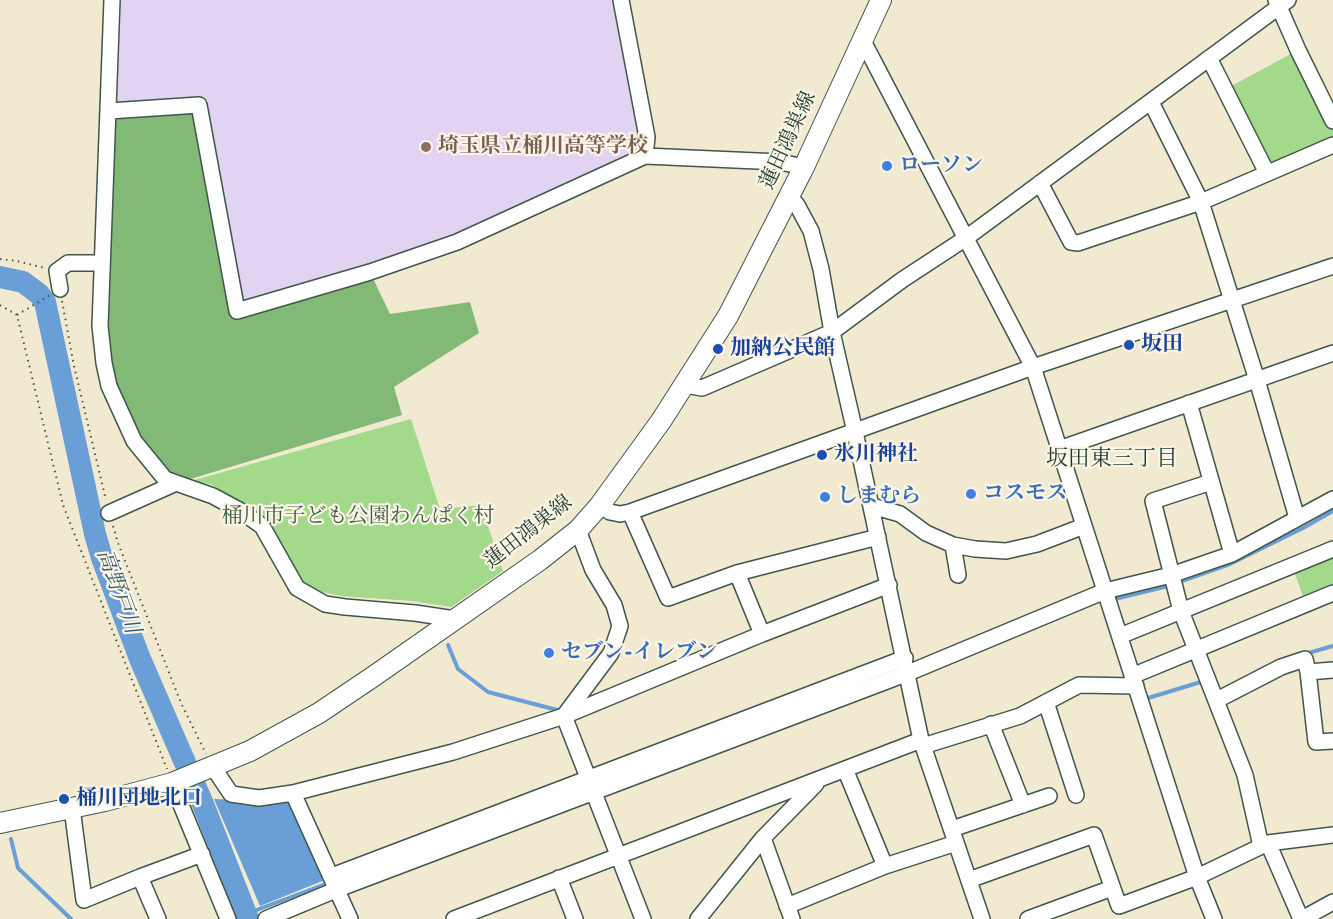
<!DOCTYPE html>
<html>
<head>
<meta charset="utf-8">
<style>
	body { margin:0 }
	canvas { display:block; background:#f2ead0 }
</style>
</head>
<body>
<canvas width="1333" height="919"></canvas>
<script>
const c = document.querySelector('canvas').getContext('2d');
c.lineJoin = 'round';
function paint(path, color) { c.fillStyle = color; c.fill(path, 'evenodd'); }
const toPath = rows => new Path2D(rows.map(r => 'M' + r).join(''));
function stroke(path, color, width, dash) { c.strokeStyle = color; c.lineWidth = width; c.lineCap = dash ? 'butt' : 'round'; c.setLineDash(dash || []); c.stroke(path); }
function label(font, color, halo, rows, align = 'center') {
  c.font = font + ' "IM FELL Double Pica","Noto Serif JP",serif'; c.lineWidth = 4.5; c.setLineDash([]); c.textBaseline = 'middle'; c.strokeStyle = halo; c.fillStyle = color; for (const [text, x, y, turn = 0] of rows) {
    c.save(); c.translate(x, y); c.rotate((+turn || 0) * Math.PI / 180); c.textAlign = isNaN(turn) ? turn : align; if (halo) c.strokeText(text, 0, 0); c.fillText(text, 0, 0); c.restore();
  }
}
const built = toPath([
	[112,0,621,0,645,156,457,242,237,311,109,111]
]);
const green = toPath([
	[1298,50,1333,121,1333,145,1267,173,1224,90],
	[411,419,440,509,481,505,503,571,451,607,412,601,341,596,322,592,293,576,259,514,235,498,210,484,191,481],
	[1333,554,1333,588,1304,599,1294,571]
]);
const forest = toPath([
	[199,105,237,311,370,272,390,314,470,302,479,333,394,387,402,415,174,484,134,441,109,386,100,326,109,111]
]);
const water = toPath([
	[214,799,289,802,325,880,260,906]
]);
const stream = toPath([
	[1179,582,1230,564,1303,528,1333,511],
	[1113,596,1115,599,1172,585],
	[448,645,458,669,488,692,561,711],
	[1305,654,1333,646],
	[1145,699,1204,681],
	[11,839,18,868,71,919],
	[246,914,331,882]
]);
const river = toPath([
	[0,277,23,282,39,294,45,302,95,534,102,558,140,659,203,804,248,919]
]);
const path = toPath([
	[0,259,17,261,45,268],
	[62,301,74,366,106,500],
	[0,305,17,315,63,505,167,769],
	[17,315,50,295],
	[113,526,118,543,181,703,206,754]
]);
const minor = toPath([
	[112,0,100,326,104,363,109,386,134,441,165,479,213,496,239,510,262,526,297,588,325,604,345,607,415,613,455,619],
	[621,0,647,137,645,156],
	[1276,0,1298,50,1333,121],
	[863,41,1033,367,1197,877,1214,919],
	[1209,58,1267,173],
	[1151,102,1201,202,1257,380,1297,518],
	[109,111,199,105,237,311,370,272,457,242,645,156,780,162,804,167],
	[1040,183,1071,242,1078,243,1201,202,1333,145],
	[790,197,797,205,811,231,821,269,832,332,855,432,921,740,982,919],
	[60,289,57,271,68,263,102,263],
	[685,385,702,388,832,332,902,280,966,238,1288,0],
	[1189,403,1232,554],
	[1059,449,1333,353],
	[1211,482,1153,501,1181,611,1245,775,1261,846],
	[600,505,610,512,620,514,630,512,1033,367,1333,266],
	[872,506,900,514,926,533,953,545,975,549,1006,551,1037,544,1084,526],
	[630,512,668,598,737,573,878,537],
	[109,513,174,484],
	[953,545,958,575],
	[737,573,762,634],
	[1120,636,1333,549],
	[1333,670,1308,672,1316,742,1333,741],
	[1132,676,1333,593],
	[1217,700,1281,667,1305,659,1308,672],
	[1046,702,1076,795],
	[564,716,643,919],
	[564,716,611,653,620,626,614,605,593,570,578,530],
	[991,724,1023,805],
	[923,746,1020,716,1079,685,1136,686],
	[213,767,231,794,259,798,293,793,453,752,564,716,762,634,889,585],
	[845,769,885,866],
	[172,783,228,919],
	[293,793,350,919],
	[72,808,84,900,140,877],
	[952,829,1049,796],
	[763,838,792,919],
	[1268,843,1301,919],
	[332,876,905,658],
	[559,878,575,919],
	[969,880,1094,835,1119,906,1197,877,1268,843,1333,835],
	[787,906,885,866,956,843],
	[158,919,140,877,202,854],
	[266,919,338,889,908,673,1105,591,1171,575,1232,554,1333,499],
	[454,919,921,740],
	[698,919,763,838,816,784],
	[1028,919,1112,888],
	[1302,919,1333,902]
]);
const major = toPath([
	[0,823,105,801,172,783,250,751,319,713,374,676,540,560,578,530,600,505,661,421,728,316,804,167,881,0]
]);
const markers = [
	[426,147,6,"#8d6e63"],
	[887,166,6,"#3f7fe0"],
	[1129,345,6,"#1a4fb4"],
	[718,349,6,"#1a4fb4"],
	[822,455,6,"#1a4fb4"],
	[971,494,6,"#3f7fe0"],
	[825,497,6,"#3f7fe0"],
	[549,653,6,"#3f7fe0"],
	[64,799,6,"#1a4fb4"]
];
const streetNames = [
	["蓮田鴻巣線",789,141,-65],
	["蓮田鴻巣線",529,533,-38]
];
const educationNames = [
	["埼玉県立桶川高等学校",438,147]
];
const shopNames = [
	["ローソン",899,166],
	["コスモス",983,494],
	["しまむら",837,497],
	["セブン-イレブン",561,653]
];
const transitNames = [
	["坂田",1141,345],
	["加納公民館",730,349],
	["氷川神社",834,455],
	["桶川団地北口",76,799]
];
const parkNames = [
	["桶川市子ども公園わんぱく村",358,517]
];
const neighbourhoodNames = [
	["坂田東三丁目",1112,460]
];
const waterNames = [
	["高野戸川",117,592,70]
];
paint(built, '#e3d3f2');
paint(green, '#a3d98a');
paint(forest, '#82b976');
paint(water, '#699fd6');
stroke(stream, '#699fd6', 4);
stroke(river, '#699fd6', 22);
stroke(minor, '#3f574b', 18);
stroke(major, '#3f574b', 22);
stroke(path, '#3f574b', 2, [1.5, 4.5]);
stroke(minor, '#fff', 15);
stroke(major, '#fff', 20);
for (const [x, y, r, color] of markers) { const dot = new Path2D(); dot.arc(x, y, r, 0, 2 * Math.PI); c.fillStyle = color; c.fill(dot); stroke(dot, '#fcf5e5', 2); }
label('21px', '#1f3d34', '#fcf5e5', streetNames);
label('bold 21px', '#785e54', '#fcf5e5', educationNames, 'left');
label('bold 21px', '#366cbe', '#fcf5e5', shopNames, 'left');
label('bold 21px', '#164399', '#fcf5e5', transitNames, 'left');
label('21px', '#395c45', '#fcf5e5', parkNames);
label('22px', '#1f3d34', '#fcf5e5', neighbourhoodNames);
label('italic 22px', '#355a65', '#fcf5e5', waterNames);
</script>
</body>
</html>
